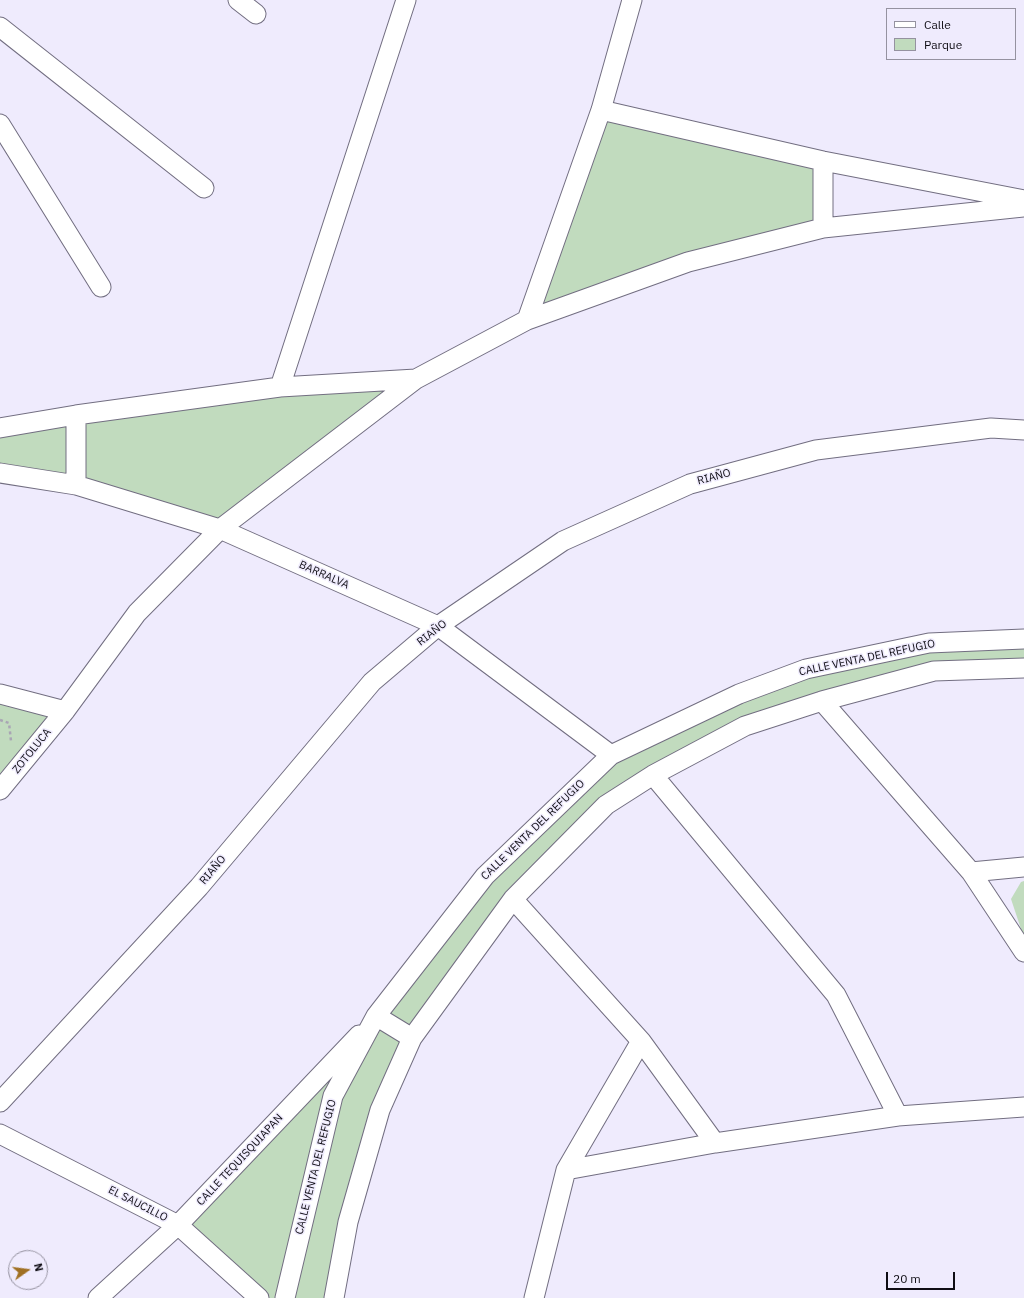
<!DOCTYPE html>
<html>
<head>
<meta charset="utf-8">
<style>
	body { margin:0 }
	#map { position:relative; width:1024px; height:1298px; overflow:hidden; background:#efebfd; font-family:"IBM Plex Sans",sans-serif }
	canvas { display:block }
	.legend { position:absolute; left:886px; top:8px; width:130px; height:52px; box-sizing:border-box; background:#efebfd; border:1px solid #9592a0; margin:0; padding:5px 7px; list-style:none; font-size:12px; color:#0f0d14 }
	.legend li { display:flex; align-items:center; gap:8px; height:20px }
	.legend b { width:20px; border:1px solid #9592a0 }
	.north { position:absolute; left:8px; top:1250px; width:40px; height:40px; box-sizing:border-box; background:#efebfd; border:1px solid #9592a0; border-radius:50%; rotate:76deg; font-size:11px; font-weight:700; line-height:16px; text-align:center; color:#0f0d14 }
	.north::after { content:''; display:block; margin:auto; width:14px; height:18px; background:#a07023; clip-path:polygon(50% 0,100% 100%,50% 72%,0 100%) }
	.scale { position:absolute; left:886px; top:1272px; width:69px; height:18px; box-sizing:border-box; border:2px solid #0f0d14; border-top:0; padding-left:5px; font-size:12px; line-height:14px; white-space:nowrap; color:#0f0d14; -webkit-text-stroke:3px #efebfd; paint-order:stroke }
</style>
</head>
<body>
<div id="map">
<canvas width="1024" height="1298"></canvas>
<ul class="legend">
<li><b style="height:5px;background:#fff"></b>Calle</li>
<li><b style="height:11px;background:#c1dbbe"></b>Parque</li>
</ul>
<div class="north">N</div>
<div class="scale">20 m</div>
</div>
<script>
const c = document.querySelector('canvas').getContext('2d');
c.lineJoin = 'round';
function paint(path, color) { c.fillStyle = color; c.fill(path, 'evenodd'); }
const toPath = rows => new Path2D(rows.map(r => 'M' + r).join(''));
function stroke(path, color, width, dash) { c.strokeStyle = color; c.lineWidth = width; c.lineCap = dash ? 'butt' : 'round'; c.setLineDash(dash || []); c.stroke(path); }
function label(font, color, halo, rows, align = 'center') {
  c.font = font + ' "IBM Plex Sans",sans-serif'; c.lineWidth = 3; c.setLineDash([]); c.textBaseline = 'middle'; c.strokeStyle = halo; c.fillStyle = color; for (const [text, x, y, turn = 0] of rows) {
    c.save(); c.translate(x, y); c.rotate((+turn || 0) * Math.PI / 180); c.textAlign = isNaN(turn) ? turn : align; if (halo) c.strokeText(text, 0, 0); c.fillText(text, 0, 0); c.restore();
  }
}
const green = toPath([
	[601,110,823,161,823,228,527,320],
	[416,379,220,529,0,473,0,428],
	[1024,639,1024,668,934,671,822,701,653,775,513,899,412,1038,380,1111,334,1298,259,1298,178,1225,376,1016,485,876,611,755,806,669],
	[0,694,65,711,0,790],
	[1024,881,1024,938,1011,899,1021,882]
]);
const path = toPath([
	[0,720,9,723,11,741]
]);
const street = toPath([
	[238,0,256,14],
	[0,27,204,188],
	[601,110,823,161,1024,200],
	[0,124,101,287],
	[823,161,823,228],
	[527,320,601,110,632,0],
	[280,387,406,0],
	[76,415,76,485],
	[0,428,76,415,280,387,416,379],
	[0,473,76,485,220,529,438,626,611,755],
	[0,694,65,711],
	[822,701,971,872,1024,952],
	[653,775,836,995,898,1116],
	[0,790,65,711,137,613,220,529,416,379,527,320,688,262,823,228,1024,207],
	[971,872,1024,867],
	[513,899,641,1041,715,1143],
	[376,1016,412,1038],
	[0,1102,199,887,372,682,438,626,563,541,690,484,816,450,991,428,1024,430],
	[0,1134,178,1225,259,1298],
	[566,1170,715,1143,898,1116,1024,1107],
	[98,1298,178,1225,359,1035],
	[285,1298,333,1096,376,1016,485,876,611,755,739,694,806,669,929,643,1024,639],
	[334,1298,348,1222,380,1110,412,1038,513,899,606,805,653,775,745,726,822,701,934,671,1024,668],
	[534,1298,566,1170,641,1041]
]);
const streetNames = [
	["RIAÑO",714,477,-15],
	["BARRALVA",324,575,24],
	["RIAÑO",432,633,-38],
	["CALLE VENTA DEL REFUGIO",867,658,-12],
	["ZOTOLUCA",32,751,-51],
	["CALLE VENTA DEL REFUGIO",533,830,-44],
	["RIAÑO",213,870,-50],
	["CALLE TEQUISQUIAPAN",240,1160,-47],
	["CALLE VENTA DEL REFUGIO",316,1167,-76],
	["EL SAUCILLO",138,1204,27]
];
paint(green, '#c1dbbe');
stroke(street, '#726e81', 21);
stroke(path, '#a9a5b4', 2.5, [3, 3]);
stroke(street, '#fff', 19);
label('11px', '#0f0d14', '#efebfd', streetNames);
</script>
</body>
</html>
